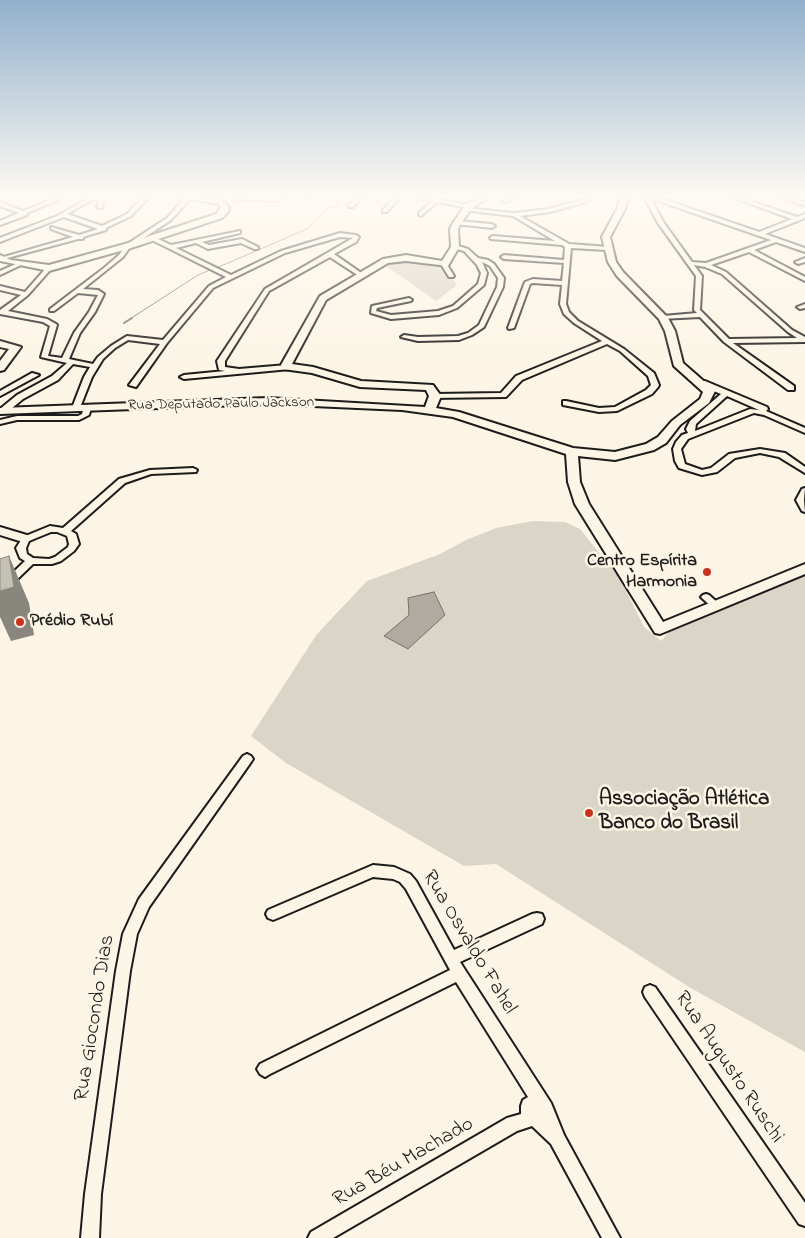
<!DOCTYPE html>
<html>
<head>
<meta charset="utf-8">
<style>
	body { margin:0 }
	canvas { display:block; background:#fcf5e5 }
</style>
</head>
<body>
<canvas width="805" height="1238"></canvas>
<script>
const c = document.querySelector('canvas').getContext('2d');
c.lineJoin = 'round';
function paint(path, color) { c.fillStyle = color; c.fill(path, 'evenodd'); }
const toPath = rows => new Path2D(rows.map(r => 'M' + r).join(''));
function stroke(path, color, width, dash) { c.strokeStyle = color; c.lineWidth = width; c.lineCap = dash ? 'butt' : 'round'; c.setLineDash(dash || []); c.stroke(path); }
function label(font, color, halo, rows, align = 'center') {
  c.font = font + ' "Indie Flower",sans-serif'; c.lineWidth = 5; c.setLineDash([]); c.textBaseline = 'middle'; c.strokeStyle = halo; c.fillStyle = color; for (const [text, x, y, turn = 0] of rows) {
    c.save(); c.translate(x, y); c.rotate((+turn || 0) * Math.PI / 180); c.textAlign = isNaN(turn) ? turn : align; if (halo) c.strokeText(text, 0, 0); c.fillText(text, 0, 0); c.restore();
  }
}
const green = toPath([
	[396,260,425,262,443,266,457,285,436,301,383,264],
	[533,521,565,522,580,529,604,559,611,561,644,627,661,641,669,632,805,574,805,1052,689,987,496,864,464,866,286,763,251,736,317,634,367,581,440,554,466,540,496,528]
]);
const water = toPath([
	[434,592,445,615,408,649,384,636,409,615,408,598,434,592]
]);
const streamFar1 = toPath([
	[214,269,307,229,327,208,337,206,339,197],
	[130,319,198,275,210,270]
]);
const stream = toPath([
	[124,323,132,318]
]);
const minor = toPath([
	[58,197,65,197,27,213,27,215,0,225,0,221,19,213,0,206,0,202,23,211,58,197],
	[104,197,102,208,97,207,99,200,92,200,67,214,102,226,127,214,143,197,149,197,131,216,106,228,106,230,83,237,83,239,78,239,0,260,0,258,73,237,51,229,51,227,79,235,98,229,64,217,0,242,0,238,57,216,89,198,104,197],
	[181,197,193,197,223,202,220,204,190,199,171,220,130,247,123,257,83,289,98,290,104,294,95,312,80,333,69,359,93,364,98,357,111,346,127,336,163,340,209,286,226,277,152,240,152,238,156,238,171,245,240,231,240,233,202,242,209,245,242,239,258,247,258,249,254,249,241,243,208,249,196,243,176,248,231,275,281,251,340,233,356,235,359,237,356,242,334,254,364,275,359,276,330,257,269,291,225,361,225,367,239,369,287,365,290,365,290,369,184,379,180,377,184,375,225,371,219,370,217,361,265,289,353,238,340,237,285,253,213,288,167,343,136,387,129,385,160,344,128,340,115,348,103,359,92,377,79,410,76,410,72,408,84,377,90,367,73,364,58,380,23,399,6,413,0,413,0,409,17,395,52,376,67,363,41,357,50,326,43,322,0,314,0,310,21,295,0,290,0,286,25,292,47,267,51,267,51,269,28,295,8,311,47,319,56,324,57,325,48,356,62,358,74,333,89,312,98,295,78,293,54,311,50,311,50,309,104,268,119,255,126,245,167,218,184,199,181,197],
	[233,197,287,197,275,201,236,199,233,197],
	[302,197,310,197,307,199,302,197],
	[357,197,363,197,353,207,349,207,349,205,357,197],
	[394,197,400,197,387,212,383,212,383,210,394,197],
	[417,197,435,198,440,197,440,199,472,206,469,208,437,202,421,216,419,215,419,213,432,201,417,197],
	[509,197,516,197,507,202,503,202,503,200,509,197],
	[587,197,593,197,586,202,550,212,520,216,569,244,609,247,610,248,607,250,571,248,566,304,569,312,578,321,624,349,654,373,659,385,658,387,652,394,617,411,599,412,563,405,563,401,566,401,599,408,615,407,646,390,651,385,648,376,620,351,607,344,522,380,506,397,432,398,432,394,435,394,501,393,516,376,602,341,574,323,564,314,560,304,562,285,533,283,530,284,514,328,509,329,508,328,525,282,533,279,562,281,564,263,504,259,501,257,504,255,564,260,565,247,562,245,491,239,490,238,493,236,555,241,513,216,463,210,466,208,514,213,548,209,582,200,587,197],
	[644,197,657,197,759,232,792,219,732,197,739,197,797,217,805,214,805,218,765,234,805,248,805,252,776,242,754,250,805,277,805,281,749,252,711,265,726,272,792,330,805,337,805,342,733,343,794,386,794,390,788,390,724,342,700,317,661,319,660,318,663,316,697,313,694,310,696,276,658,223,644,197],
	[650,198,771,240,706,263,692,262,664,223,650,198],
	[694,265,705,267,722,274,788,332,797,338,729,339,700,310,702,276,694,265],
	[781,197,789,197,805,202,805,206,781,197],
	[457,221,492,224,495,226,492,228,455,224,455,222,457,221],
	[455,245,468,249,478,258,488,260,494,264,504,278,503,287,484,327,472,335,459,340,418,341,401,337,404,335,418,337,458,336,468,333,479,325,497,287,498,278,490,266,482,262,487,273,484,285,457,308,439,315,391,319,371,313,372,306,409,298,412,300,411,301,377,308,376,311,391,315,438,311,453,306,478,284,481,273,477,265,464,251,453,248,452,247,455,245],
	[805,258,805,262,798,264,795,262,805,258],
	[18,263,23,264,0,275,0,271,18,263],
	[442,263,446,263,454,276,453,277,449,277,441,264,442,263],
	[805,304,805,308,800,309,797,307,805,304],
	[32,373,39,375,0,396,0,391,32,373],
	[699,381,705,381,767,407,768,409,766,411,805,428,805,433,764,415,754,413,688,439,681,449,685,464,702,470,711,468,729,454,760,449,785,453,805,467,805,473,779,457,760,453,735,458,717,472,702,475,679,468,675,461,673,449,676,442,682,435,688,433,686,429,690,421,721,394,699,385,699,381],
	[727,396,759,410,750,409,695,431,696,424,727,396],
	[84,406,87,406,91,408,89,415,79,420,17,420,0,424,0,420,17,416,78,416,82,414,84,406],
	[193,468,197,470,196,472,151,474,125,483,71,531,76,534,79,544,74,551,61,561,52,564,33,564,3,593,0,594,0,585,25,561,20,558,16,548,23,537,50,526,63,528,119,479,150,470,193,468],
	[51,532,57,532,67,536,69,544,68,547,55,557,49,559,33,558,27,554,26,548,29,541,51,532],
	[805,488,804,500,805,512,802,511,796,500,802,489,805,488],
	[706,594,709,595,719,604,721,606,719,608,713,608,703,599,701,597,703,595,706,594],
	[247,754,251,756,253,759,251,762,149,907,137,934,130,971,101,1194,99,1238,81,1238,85,1194,116,971,123,934,139,899,243,756,247,754],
	[373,865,394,867,410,874,416,881,454,950,532,914,537,913,542,914,544,919,542,924,460,962,551,1103,564,1135,620,1238,602,1238,551,1144,532,1126,517,1131,333,1238,308,1238,311,1232,507,1118,521,1114,521,1106,523,1100,528,1097,456,982,270,1074,265,1077,260,1074,257,1069,260,1064,450,970,406,889,400,882,393,879,373,877,278,918,273,920,268,918,266,914,268,910,373,865],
	[650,985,655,987,805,1203,805,1226,799,1224,645,997,643,992,645,987,650,985]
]);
const tertiary = toPath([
	[0,527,30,536,32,539,26,543,0,535,0,527]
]);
const secondary = toPath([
	[211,197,219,197,229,207,228,212,222,218,131,248,49,271,0,261,0,255,11,260,49,265,125,244,216,214,221,207,211,197],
	[480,197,489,197,472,208,461,223,458,229,459,247,448,266,406,261,388,263,326,300,292,364,313,367,361,381,433,385,441,396,436,408,459,412,573,448,615,452,646,444,658,437,672,421,700,399,703,392,674,366,665,331,659,319,617,276,608,262,602,237,617,209,620,197,628,197,625,209,610,237,616,262,623,272,668,318,675,331,683,363,715,391,709,403,680,425,666,443,654,450,615,460,578,456,580,482,589,504,663,622,805,564,805,574,660,634,655,633,575,504,568,482,566,454,453,417,402,410,268,404,0,414,0,408,268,398,425,407,429,396,426,390,360,387,312,373,283,369,281,365,320,296,383,259,406,255,442,261,451,247,450,229,453,223,466,204,480,197],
	[0,341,21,347,4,370,0,371,0,361,9,349,0,347,0,341]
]);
const shadedWall = toPath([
	[9,556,29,603,34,635,11,641,0,617,0,591]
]);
const building = toPath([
	[9,556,14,587,0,591,0,559,9,556]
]);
const markers = [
	[707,572,5,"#c8321e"],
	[20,622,5,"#c8321e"],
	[589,813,5,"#c8321e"]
];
const farStreetnames = [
	["Rua Deputado Paulo Jackson",221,405,-1]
];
const poiNames = [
	["Centro Espírita",697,562],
	["Harmonia",697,583],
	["Prédio Rubí",30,622,"left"]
];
const nearPoinames = [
	["Associação Atlética",599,801],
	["Banco do Brasil",599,825]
];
const nearStreetnames = [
	["Rua Osvaldo Fahel",468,943,59],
	["Rua Giocondo Dias",96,1018,-81],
	["Rua Augusto Ruschi",728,1068,56],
	["Rua Béu Machado",404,1163,-30]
];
paint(green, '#dbd5c8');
paint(water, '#b0aba1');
stroke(water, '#75726c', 1);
stroke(streamFar1, '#75726c', 1);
stroke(stream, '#75726c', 2);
stroke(minor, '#1c1c1c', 4);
stroke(tertiary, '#1c1c1c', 4);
stroke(secondary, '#1c1c1c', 4);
paint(minor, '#fcf5e5');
paint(tertiary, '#fcf5e5');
paint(secondary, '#fcf5e5');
paint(shadedWall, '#89867d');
paint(building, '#c4c0b3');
stroke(building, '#89867d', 1);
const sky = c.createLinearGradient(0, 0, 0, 370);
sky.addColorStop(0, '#91b0cc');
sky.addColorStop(0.53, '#fefaf3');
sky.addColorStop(1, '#fefaf300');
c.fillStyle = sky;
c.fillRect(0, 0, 805, 370);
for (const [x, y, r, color] of markers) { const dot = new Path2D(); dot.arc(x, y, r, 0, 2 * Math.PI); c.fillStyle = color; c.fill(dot); stroke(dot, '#fcf5e5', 2); }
label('15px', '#1c1c1c', '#fcf5e5', farStreetnames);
label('bold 18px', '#1c1c1c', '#fcf5e5', poiNames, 'right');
label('bold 21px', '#1c1c1c', '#fcf5e5', nearPoinames, 'left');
label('21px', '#1c1c1c', '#fcf5e5', nearStreetnames);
</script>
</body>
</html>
